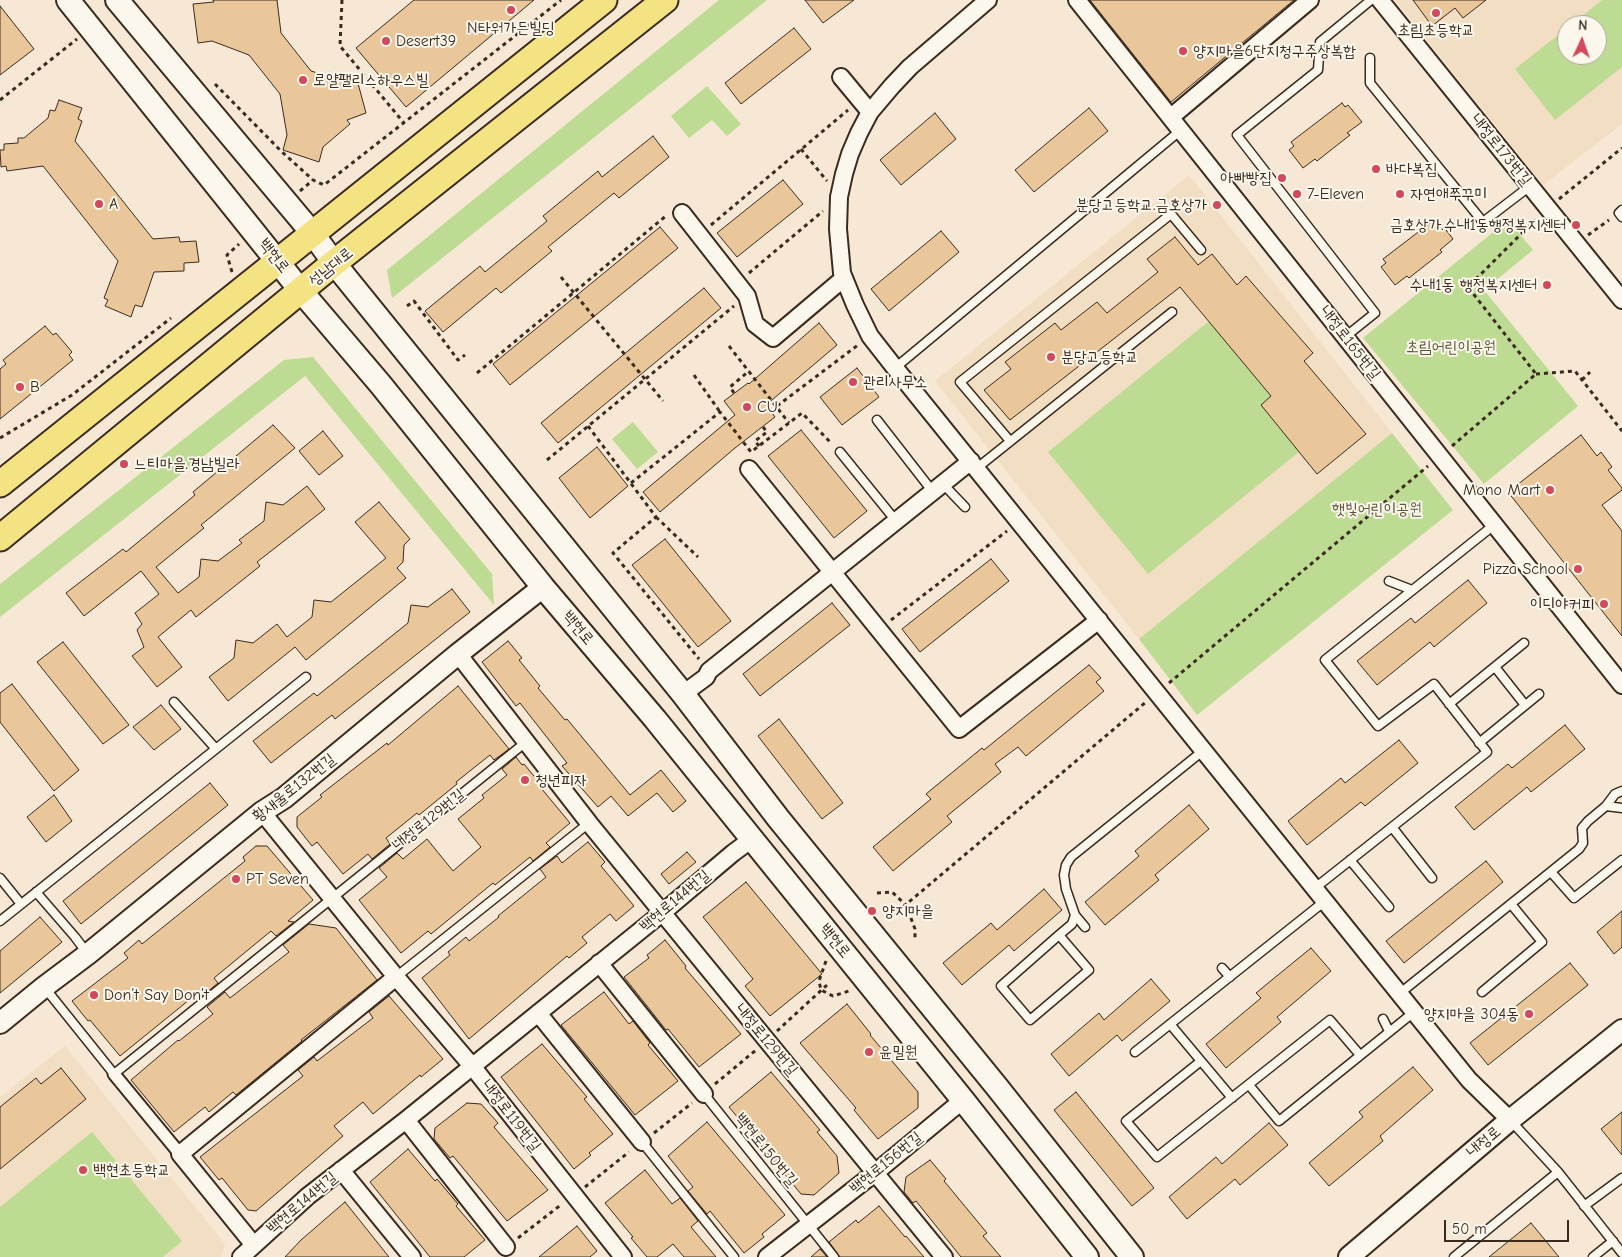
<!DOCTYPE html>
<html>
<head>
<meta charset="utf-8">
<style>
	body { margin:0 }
	#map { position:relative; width:1622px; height:1257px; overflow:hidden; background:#f6e8d4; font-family:"Comic Neue",sans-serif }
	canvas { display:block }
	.north { position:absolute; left:1557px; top:15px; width:50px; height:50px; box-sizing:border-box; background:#fbf7ec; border:1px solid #aea59a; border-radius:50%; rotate:3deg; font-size:14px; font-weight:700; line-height:20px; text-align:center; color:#3b2a1e }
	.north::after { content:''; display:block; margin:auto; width:18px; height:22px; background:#d1495b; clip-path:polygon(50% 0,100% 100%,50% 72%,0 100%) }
	.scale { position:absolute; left:1444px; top:1220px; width:125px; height:22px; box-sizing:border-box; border:2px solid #3b2a1e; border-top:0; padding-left:6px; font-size:15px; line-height:18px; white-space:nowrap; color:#3b2a1e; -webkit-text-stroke:4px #fbf7ec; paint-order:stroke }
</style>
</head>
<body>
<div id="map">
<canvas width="1622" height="1257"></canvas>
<div class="north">N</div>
<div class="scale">50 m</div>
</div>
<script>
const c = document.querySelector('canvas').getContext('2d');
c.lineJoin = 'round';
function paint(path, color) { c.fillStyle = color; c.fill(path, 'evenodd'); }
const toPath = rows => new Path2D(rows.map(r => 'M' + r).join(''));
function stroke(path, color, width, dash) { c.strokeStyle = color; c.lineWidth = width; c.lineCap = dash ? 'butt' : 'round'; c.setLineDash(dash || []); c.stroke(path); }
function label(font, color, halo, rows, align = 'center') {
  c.font = font + ' "Comic Neue","Poor Story",sans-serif'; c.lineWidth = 4; c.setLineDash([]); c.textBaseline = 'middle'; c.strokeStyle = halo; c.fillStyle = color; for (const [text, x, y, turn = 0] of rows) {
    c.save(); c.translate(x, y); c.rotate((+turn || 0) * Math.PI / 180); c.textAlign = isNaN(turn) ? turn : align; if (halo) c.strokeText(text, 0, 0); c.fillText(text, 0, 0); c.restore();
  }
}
const built = toPath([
	[1395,0,1622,0,1622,124,1543,185],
	[1567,25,1597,25,1597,55,1567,55],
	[1189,175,1392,433,1139,639,935,381],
	[65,1046,225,1244,221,1257,0,1257,0,1097]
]);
const green = toPath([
	[719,0,767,0,392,298,387,270],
	[1602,0,1622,0,1622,67,1555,120,1515,69,1567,28,1567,55,1597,55,1597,25,1571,25],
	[707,86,741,124,727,136,712,120,689,138,671,116],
	[1508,220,1533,250,1484,290,1578,406,1484,484,1363,338],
	[1209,321,1310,443,1148,574,1048,452],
	[313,357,492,574,494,605,305,376,0,617,0,584,284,360],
	[633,422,658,452,637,469,612,439],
	[1392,433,1453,510,1197,715,1139,639],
	[92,1132,182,1241,163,1257,0,1257,0,1207]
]);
const building = toPath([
	[213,0,277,0,281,33,311,71,343,81,356,76,366,113,347,120,350,124,323,147,319,162,283,150,287,135,280,94,249,55,212,41,198,43,193,4,214,2,213,0],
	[414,0,534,0,406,107,356,48,414,0],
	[805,0,854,0,823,23,805,0],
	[1090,0,1294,0,1171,102,1090,0],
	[1413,0,1486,0,1463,18,1455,8,1432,26,1413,0],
	[0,6,34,49,0,75,0,6],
	[794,28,811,49,741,104,725,83,794,28],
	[59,100,82,108,78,119,82,121,75,141,153,239,179,237,180,242,196,241,199,262,184,263,184,271,154,272,142,307,135,305,131,317,105,306,108,300,104,298,118,261,43,166,7,171,6,166,1,167,0,150,4,150,4,144,18,143,18,138,24,138,48,118,50,110,55,111,59,100],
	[1342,103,1345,107,1348,105,1362,122,1347,133,1350,135,1317,161,1315,159,1303,168,1289,150,1294,146,1291,142,1342,103],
	[1089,108,1108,131,1034,192,1015,170,1089,108],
	[935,113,956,139,901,185,880,160,935,113],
	[653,136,669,157,619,198,614,193,548,247,552,251,501,293,496,288,443,332,425,311,480,266,485,272,547,221,543,216,598,171,602,177,653,136],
	[783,180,803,204,737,257,717,233,783,180],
	[1434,220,1437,224,1440,222,1453,239,1440,250,1442,252,1409,278,1407,276,1395,285,1381,267,1386,263,1383,259,1434,220],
	[660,227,678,248,510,385,493,364,660,227],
	[941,231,959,252,889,311,871,289,941,231],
	[1175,237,1198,265,1212,254,1237,285,1246,276,1313,353,1304,361,1366,434,1317,474,1261,405,1271,396,1180,287,1010,420,984,390,1011,369,1005,362,1055,323,1061,330,1097,302,1107,313,1158,272,1147,259,1175,237],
	[704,288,721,308,558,443,541,423,704,288],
	[819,323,837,345,766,405,775,417,735,448,660,512,643,492,735,415,724,401,748,383,749,384,819,323],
	[45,326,53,335,56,333,72,352,69,355,73,360,0,419,0,369,6,364,3,360,45,326],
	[857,368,879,397,842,425,820,397,857,368],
	[273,425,295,448,201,525,204,528,156,567,178,593,199,577,201,559,218,561,242,543,239,540,264,521,266,502,283,505,307,486,325,509,257,562,260,566,196,617,191,610,158,637,182,667,157,687,132,656,144,647,137,630,142,624,135,613,159,594,141,571,84,616,66,593,123,549,126,552,195,495,193,492,273,425],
	[801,430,867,511,834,538,768,456,801,430],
	[323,431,343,456,319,475,299,451,323,431],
	[1581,435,1597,456,1601,452,1612,467,1608,470,1622,488,1622,490,1602,505,1622,531,1622,636,1508,492,1581,435],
	[597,447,628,486,590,518,559,478,597,447],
	[379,502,410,539,404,545,403,562,397,568,406,578,306,660,295,647,228,701,209,677,234,658,236,640,253,643,277,624,287,637,312,617,314,600,331,602,386,558,355,522,379,502],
	[665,539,731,621,698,647,632,565,665,539],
	[991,559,1009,581,920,652,902,629,991,559],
	[1468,580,1487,603,1434,647,1430,642,1377,685,1357,661,1411,618,1415,623,1468,580],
	[452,589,470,612,335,719,332,715,271,763,253,741,314,693,317,696,408,623,411,605,428,607,452,589],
	[832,603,850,625,760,696,743,674,832,603],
	[508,641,522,658,519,660,540,686,538,688,565,720,567,719,630,795,661,770,686,801,673,812,657,793,628,816,611,796,598,807,562,766,567,763,520,703,516,706,482,662,508,641],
	[63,642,129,725,103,744,37,662,63,642],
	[1089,665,1101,678,1096,682,1104,691,1026,756,1018,747,995,764,1001,772,947,816,952,822,893,871,873,847,931,799,926,794,982,748,984,750,1089,665],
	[12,684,79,770,54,791,0,722,0,693,12,684],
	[458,686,509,749,494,760,490,755,456,782,457,784,419,815,417,813,386,838,390,844,372,859,368,854,343,874,317,842,312,846,297,827,297,817,322,797,320,795,387,743,388,745,458,686],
	[161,705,181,729,154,750,133,727,161,705],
	[779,719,843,803,822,819,758,736,779,719],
	[1565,725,1585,749,1531,792,1527,787,1474,830,1455,807,1508,764,1512,768,1565,725],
	[1399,740,1418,763,1365,806,1361,802,1307,845,1288,821,1341,778,1345,783,1399,740],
	[516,757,522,765,524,764,543,787,541,788,570,823,546,843,550,847,533,861,530,857,495,885,493,883,431,934,428,931,401,953,359,900,387,877,379,868,397,853,403,859,427,839,453,871,481,847,458,819,484,798,482,795,507,775,502,769,516,757],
	[210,783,228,805,81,924,63,901,210,783],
	[54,795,72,821,46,842,27,817,54,795],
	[1189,805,1209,829,1155,875,1159,880,1105,925,1085,902,1139,856,1135,851,1189,805],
	[588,842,605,862,601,866,634,906,616,921,610,914,582,937,587,943,569,958,567,956,469,1039,422,978,450,955,448,952,466,937,469,941,499,917,498,916,546,877,540,869,557,856,562,863,588,842],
	[256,846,267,846,313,900,288,921,294,922,276,936,271,931,214,978,218,983,200,998,197,994,189,1000,120,1056,90,1020,88,1021,72,1001,128,958,124,953,139,940,142,944,245,861,243,857,256,846],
	[687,852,696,862,669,884,661,874,687,852],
	[1486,861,1503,882,1404,963,1386,941,1486,861],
	[746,882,822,974,770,1016,745,986,753,979,703,917,746,882],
	[1044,889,1062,910,1014,951,1009,945,962,985,943,963,991,923,997,930,1044,889],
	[1622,911,1622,947,1614,954,1597,932,1622,911],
	[40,917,62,942,0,993,0,951,40,917],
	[309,924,336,928,377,980,301,1040,302,1041,236,1095,233,1092,209,1112,205,1107,174,1132,131,1080,178,1040,179,1041,213,1014,207,1007,225,992,230,998,289,952,283,945,309,924],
	[665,940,686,966,685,968,741,1034,699,1067,668,1029,666,1030,624,977,649,958,647,955,665,940],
	[1311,948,1331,971,1277,1017,1281,1022,1226,1068,1206,1044,1261,998,1256,993,1311,948],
	[1570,963,1588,985,1488,1065,1470,1043,1570,963],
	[1151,979,1170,1001,1122,1041,1117,1035,1069,1076,1051,1054,1099,1013,1104,1020,1151,979],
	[604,992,629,1024,633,1021,650,1043,648,1045,678,1081,635,1115,561,1025,604,992],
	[389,996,443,1059,421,1077,420,1075,373,1114,363,1102,334,1126,343,1136,256,1211,248,1210,222,1178,219,1180,200,1157,303,1076,298,1070,314,1057,317,1061,373,1018,369,1012,389,996],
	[847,1004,871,1034,870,1035,918,1092,918,1108,878,1139,854,1110,856,1108,800,1043,847,1004],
	[542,1044,587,1097,584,1099,613,1134,589,1153,591,1155,574,1169,501,1077,542,1044],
	[1413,1067,1433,1090,1380,1136,1383,1141,1329,1186,1309,1163,1363,1117,1359,1112,1413,1067],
	[61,1068,86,1099,0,1169,0,1107,36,1078,41,1084,61,1068],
	[771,1072,820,1130,817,1132,837,1156,839,1173,814,1195,801,1194,729,1107,771,1072],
	[1076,1092,1154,1188,1132,1206,1054,1110,1076,1092],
	[467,1103,481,1104,498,1123,494,1127,548,1190,507,1221,453,1156,450,1158,434,1139,435,1128,467,1103],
	[1622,1112,1622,1155,1601,1129,1622,1112],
	[707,1122,785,1215,762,1234,764,1237,744,1253,710,1211,707,1214,688,1191,693,1187,668,1156,707,1122],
	[1269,1123,1288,1145,1240,1185,1235,1179,1187,1219,1169,1197,1216,1157,1222,1164,1269,1123],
	[408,1149,435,1181,437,1179,458,1204,456,1206,485,1240,464,1257,430,1257,370,1182,408,1149],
	[930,1160,946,1179,944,1181,987,1233,983,1236,1001,1257,961,1257,916,1201,913,1203,904,1192,906,1177,930,1160],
	[645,1170,672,1204,680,1198,698,1221,691,1227,716,1257,684,1257,673,1244,657,1257,647,1257,631,1238,633,1237,605,1203,645,1170],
	[345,1202,389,1257,285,1257,301,1240,345,1202],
	[879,1206,905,1237,906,1236,924,1257,840,1257,829,1242,856,1220,858,1223,879,1206],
	[1531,1223,1559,1257,1489,1257,1531,1223],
	[577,1226,597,1251,590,1257,539,1257,577,1226],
	[820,1249,827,1257,811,1257,820,1249]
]);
const path = toPath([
	[342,0,340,46,404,123],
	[215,84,281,151,313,180,324,185,561,0],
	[0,100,77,39],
	[801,149,827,181],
	[300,191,313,180],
	[1559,199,1622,148],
	[711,225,848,110],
	[1588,235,1609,220],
	[232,272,227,255,239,244],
	[749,273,823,211],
	[561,277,663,401],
	[407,306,414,301,458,360,465,355],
	[729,346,789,423],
	[477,373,667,215],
	[1536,374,1575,371,1622,431],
	[694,375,720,412],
	[1582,380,1590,372],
	[734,393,730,387,749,371],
	[777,406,858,345],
	[588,426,656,517,613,553,699,659],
	[0,438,72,395,171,318],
	[759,446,755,441,767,432,763,427],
	[1452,446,1536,374,1468,287,1537,218],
	[547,460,734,306],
	[631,483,720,412,751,452,802,413,832,444],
	[656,517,698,557],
	[891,620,1007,531],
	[1169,683,1428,466],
	[877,893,892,892,906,905,915,929,915,939],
	[897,912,1146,702],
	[826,961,819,981,821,990,833,996,849,991],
	[777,1031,827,985],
	[715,1084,756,1050],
	[654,1133,692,1103],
	[585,1187,629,1152],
	[518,1238,562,1204]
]);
const service = toPath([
	[1370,58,1370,83,1483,222,1530,186],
	[1622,210,1619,213,1622,217],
	[1345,337,1375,313,1237,135,1318,70,1320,42,1371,0],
	[895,368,1181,130],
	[877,420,933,492],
	[1010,441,960,382,1171,214,1201,250],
	[840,452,896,521],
	[977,468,1172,312],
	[943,484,965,507],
	[1389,581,1412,590],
	[1495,667,1525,705],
	[174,702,216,749],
	[1449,704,1524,643],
	[1479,743,1539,694],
	[1606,806,1615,794,1622,791],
	[1392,827,1432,878],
	[1350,860,1389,907],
	[1551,872,1574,898,1622,860],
	[0,878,21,904],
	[1315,888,1487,752,1434,684,1378,726,1325,660,1494,525],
	[36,892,75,937,87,953],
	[1075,915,1085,927],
	[0,921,306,677],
	[1059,935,1089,970,1030,1020,1001,986,1059,935,1072,924,1075,915,1066,889,1064,875,1066,865,1071,857,1204,750],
	[1222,968,1230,977],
	[396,977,589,823],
	[45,988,114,1074,526,742],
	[1482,992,1542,942,1511,904],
	[1399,994,1579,849,1583,843,1582,828,1588,821,1606,806,1622,808],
	[1383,1019,1389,1031],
	[1170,1024,1232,1098],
	[1135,1052,1325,901],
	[1201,1061,1126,1121,1157,1157,1330,1020,1360,1055],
	[1249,1085,1279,1121,1414,1012],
	[704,1094,834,1257],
	[1511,1121,1558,1172,1622,1253],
	[642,1142,734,1257],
	[1584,1206,1622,1178],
	[1454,1257,1558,1172],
	[1593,1257,1613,1241]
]);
const pedestrian = toPath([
	[114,1074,180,1154]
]);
const minor = toPath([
	[988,0,910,67,892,86,870,112,859,133,850,154,844,174,839,197,838,229,842,273,855,305,870,336,895,368,1469,1080,1510,1120],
	[1077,0,1622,685],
	[1380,0,1622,300],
	[841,77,870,112],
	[1171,117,1310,0],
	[682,213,747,296,755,324,773,338,844,278],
	[749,469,959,729,1099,620],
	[458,654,589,823,944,1257],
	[683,694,706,677,709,671,971,461],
	[262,812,396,977,472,1066,623,1257],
	[599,963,704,1094],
	[538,1013,642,1142],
	[406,1120,506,1247],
	[341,1170,412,1257],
	[253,1244,180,1154,396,977],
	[241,1257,308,1196,406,1120,662,913,733,853,752,839],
	[767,1257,876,1172,963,1100]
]);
const tertiary = toPath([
	[0,1023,44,987,88,954,262,812,284,798,458,654,543,587],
	[1349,1257,1510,1120,1622,1030]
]);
const secondary = toPath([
	[68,0,301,291,381,385,543,587,655,719,963,1100,1087,1257],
	[117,0,313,234,334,263,683,694,778,818,997,1087,1132,1257]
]);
const primary = toPath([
	[0,484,604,0],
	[0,538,334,263,665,0]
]);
const markers = [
	[511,10,5,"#d1495b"],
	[1436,13,5,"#d1495b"],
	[386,41,5,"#d1495b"],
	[1183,51,5,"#d1495b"],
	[303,80,5,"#d1495b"],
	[1376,169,5,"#d1495b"],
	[1282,178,5,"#d1495b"],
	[1297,194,5,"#d1495b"],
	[1400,194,5,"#d1495b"],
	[99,204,5,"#d1495b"],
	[1217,205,5,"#d1495b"],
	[1576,225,5,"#d1495b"],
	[1547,285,5,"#d1495b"],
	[1051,357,5,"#d1495b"],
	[853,382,5,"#d1495b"],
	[20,387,5,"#d1495b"],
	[747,407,5,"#d1495b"],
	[124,464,5,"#d1495b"],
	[1550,490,5,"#d1495b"],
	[1578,569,5,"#d1495b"],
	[1604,604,5,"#d1495b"],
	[525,780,5,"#d1495b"],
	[236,879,5,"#d1495b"],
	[872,911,5,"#d1495b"],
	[94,995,5,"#d1495b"],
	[1529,1014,5,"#d1495b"],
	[869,1052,5,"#d1495b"],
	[83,1170,5,"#d1495b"]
];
const poiNames = [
	["N타워가든빌딩",511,28,"center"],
	["초림초등학교",1436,30,"center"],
	["Desert39",396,41],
	["양지마을6단지청구주상복합",1193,51],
	["로얄팰리스하우스빌",313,80],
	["바다복집",1386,169],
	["아빠빵집",1272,178,"right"],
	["7-Eleven",1307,194],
	["자연애쭈꾸미",1410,194],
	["A",109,204],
	["분당고등학교.금호상가",1207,205,"right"],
	["금호상가.수내1동행정복지센터",1566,225,"right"],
	["수내1동 행정복지센터",1537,285,"right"],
	["분당고등학교",1061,357],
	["관리사무소",863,382],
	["B",30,387],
	["CU",757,407],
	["느티마을.경남빌라",134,464],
	["Mono Mart",1540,490,"right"],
	["Pizza School",1568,569,"right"],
	["이디야커피",1594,604,"right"],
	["청년피자",535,780],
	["PT Seven",246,879],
	["양지마을",882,911],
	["Don’t Say Don’t",104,995],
	["양지마을 304동",1519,1014,"right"],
	["윤밀원",879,1052],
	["백현초등학교",93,1170]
];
const streetNames = [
	["내정로173번길",1501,150,51],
	["백현로",274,256,52],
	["성남대로",331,267,-39],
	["내정로165번길",1350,343,52],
	["백현로",578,628,50],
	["황새울로132번길",294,788,-38],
	["내정로129번길",429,820,-39],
	["백현로144번길",675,901,-40],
	["백현로",835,941,51],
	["내정로129번길",766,1040,50],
	["내정로119번길",511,1116,52],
	["내정로",1484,1142,-40],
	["백현로150번길",766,1150,51],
	["백현로156번길",886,1163,-39],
	["백현로144번길",302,1203,-40]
];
const parkNames = [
	["초림어린이공원",1451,347],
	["햇빛어린이공원",1377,509]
];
paint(built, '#f2dec3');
paint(green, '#bddb93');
paint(building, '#eac69b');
stroke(building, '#3b2a1e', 1);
stroke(service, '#3b2a1e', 11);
stroke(pedestrian, '#3b2a1e', 15);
stroke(minor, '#3b2a1e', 20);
stroke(tertiary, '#3b2a1e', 24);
stroke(secondary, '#3b2a1e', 26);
stroke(primary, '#3b2a1e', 29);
stroke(path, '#3b2a1e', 3, [4, 4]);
stroke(service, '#fbf7ec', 8);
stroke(pedestrian, '#fbf7ec', 11);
stroke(minor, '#fbf7ec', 16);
stroke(tertiary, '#fbf7ec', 20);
stroke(secondary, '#fbf7ec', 22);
stroke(primary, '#f4e382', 25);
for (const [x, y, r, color] of markers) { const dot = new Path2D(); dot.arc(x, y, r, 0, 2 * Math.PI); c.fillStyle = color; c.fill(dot); stroke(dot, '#fbf7ec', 2); }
label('16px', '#3b2a1e', '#fbf7ec', poiNames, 'left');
label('16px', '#3b2a1e', '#fbf7ec', streetNames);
label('16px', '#5c563b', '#fbf7ec', parkNames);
</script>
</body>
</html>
